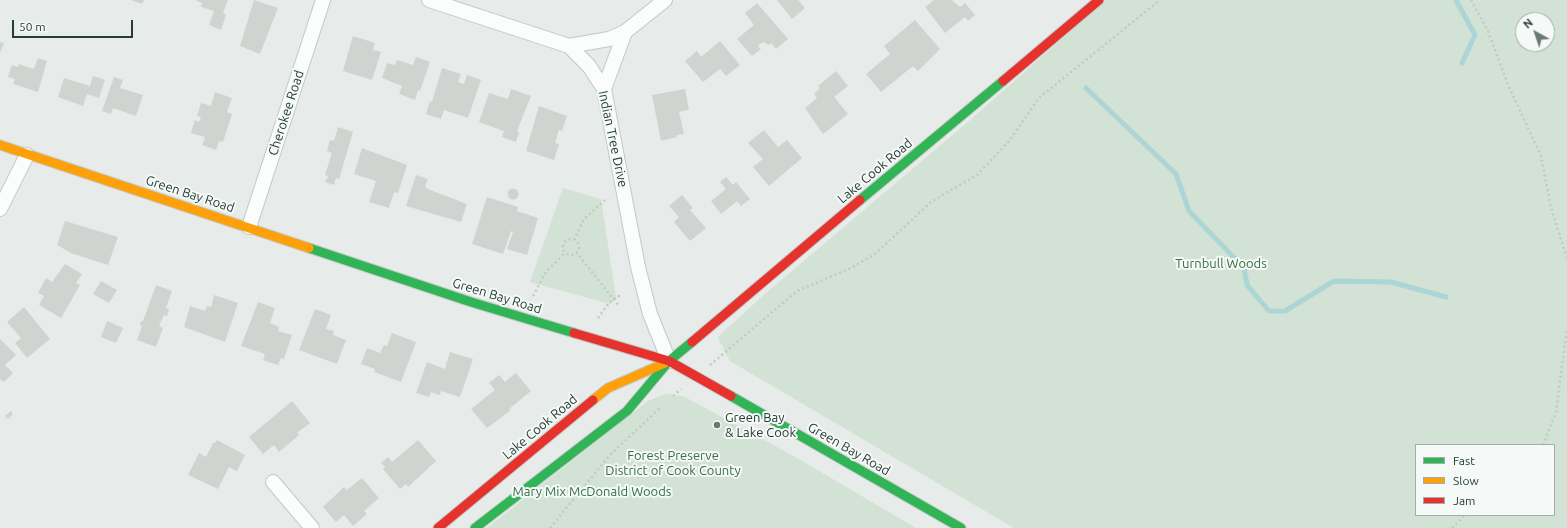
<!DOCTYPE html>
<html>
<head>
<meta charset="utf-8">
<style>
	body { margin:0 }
	#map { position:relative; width:1567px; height:528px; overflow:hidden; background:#e7ebe9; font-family:Ubuntu,sans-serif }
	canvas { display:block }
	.legend { position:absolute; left:1415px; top:444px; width:140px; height:72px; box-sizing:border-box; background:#f5f9f7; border:1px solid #a2aea9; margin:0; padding:5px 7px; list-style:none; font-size:12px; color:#263d33 }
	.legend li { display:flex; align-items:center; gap:8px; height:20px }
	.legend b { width:20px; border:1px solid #a2aea9 }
	.north { position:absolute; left:1515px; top:12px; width:40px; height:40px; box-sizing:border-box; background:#f5f9f7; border:1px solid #a2aea9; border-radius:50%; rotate:320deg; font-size:11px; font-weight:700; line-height:16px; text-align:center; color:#263d33 }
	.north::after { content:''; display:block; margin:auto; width:14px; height:18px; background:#6a7a73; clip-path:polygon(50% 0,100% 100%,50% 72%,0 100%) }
	.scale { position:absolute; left:12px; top:20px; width:121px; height:18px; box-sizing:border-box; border:2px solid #263d33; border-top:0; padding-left:5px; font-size:12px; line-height:14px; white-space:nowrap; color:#263d33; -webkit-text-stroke:3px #f5f9f7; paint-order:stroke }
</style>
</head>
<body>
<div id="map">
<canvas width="1567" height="528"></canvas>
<ul class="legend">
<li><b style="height:5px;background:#30b455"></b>Fast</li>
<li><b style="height:5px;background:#ff9f0a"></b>Slow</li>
<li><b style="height:5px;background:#e5322d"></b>Jam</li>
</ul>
<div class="north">N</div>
<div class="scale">50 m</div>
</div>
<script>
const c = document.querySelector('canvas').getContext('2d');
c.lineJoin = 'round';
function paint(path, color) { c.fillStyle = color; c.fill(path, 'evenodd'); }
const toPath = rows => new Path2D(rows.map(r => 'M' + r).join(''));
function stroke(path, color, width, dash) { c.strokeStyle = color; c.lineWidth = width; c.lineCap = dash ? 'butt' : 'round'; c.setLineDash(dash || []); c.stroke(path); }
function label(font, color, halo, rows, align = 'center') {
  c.font = font + ' Ubuntu,sans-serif'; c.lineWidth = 4; c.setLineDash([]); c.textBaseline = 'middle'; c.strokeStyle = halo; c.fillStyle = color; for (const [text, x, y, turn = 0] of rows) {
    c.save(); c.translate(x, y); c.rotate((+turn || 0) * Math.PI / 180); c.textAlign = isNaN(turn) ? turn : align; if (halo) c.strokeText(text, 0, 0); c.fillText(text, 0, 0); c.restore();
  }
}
const green = toPath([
	[1106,0,1567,0,1567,528,1014,528,730,361,718,338,723,332,766,293,969,121],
	[1523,20,1547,20,1547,44,1523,44],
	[1416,445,1554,445,1554,515,1416,515],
	[563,188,601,199,616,298,610,304,530,282],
	[665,394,683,396,797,458,916,528,487,528,648,401]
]);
const stream = toPath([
	[1456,0,1475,35,1462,63],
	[1086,88,1176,174,1189,211,1244,268,1247,285,1269,311,1285,311,1334,281,1391,282,1446,297]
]);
const building = toPath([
	[131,0,144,0,142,4],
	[195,0,228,0,223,13,226,15,221,30,209,25,214,11,201,7,202,3],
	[254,0,278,8,260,54,240,46],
	[777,0,798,0,805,8,792,19],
	[934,0,952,0,960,7,965,3,975,15,968,21,965,17,945,33,925,7],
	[757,3,788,39,776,49,771,43,769,45,763,42,758,46,761,49,752,56,737,39,754,25,745,13],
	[915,20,940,49,918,71,913,66,881,92,866,74,890,54,884,46],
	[353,36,375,43,373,50,381,52,372,80,343,71],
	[720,41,740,65,726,76,720,69,703,82,685,61,697,51,701,57],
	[0,42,4,43,0,53],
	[416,57,430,62,420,91,418,90,415,100,399,94,402,86,382,78,387,63,395,65,397,60,413,65],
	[38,58,47,61,38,92,13,84,15,79,8,77,12,65,18,67,19,64,34,69],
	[442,68,461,74,458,82,464,84,467,75,481,80,468,118,444,110,441,119,426,114,430,101,432,102],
	[836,71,848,86,834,97,848,114,823,134,805,108,817,98,814,94,820,88,818,86],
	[93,76,105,80,99,98,87,94,83,106,58,97,64,78,90,86],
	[114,77,123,80,120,88,143,95,136,116,113,108,111,114,102,111],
	[511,89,531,96,517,131,519,132,516,142,502,137,504,131,479,122,489,93,508,99],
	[685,89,689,110,679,112,684,134,677,135,677,137,661,141,652,95],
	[215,92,232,98,227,112,232,114,223,142,219,141,216,150,202,145,205,137,191,133,195,120,199,122,201,117,197,116,201,103,211,106],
	[539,106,567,116,562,131,559,130,558,133,555,143,559,144,554,160,526,151],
	[338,127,353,132,339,179,336,178,334,185,325,182,328,176,325,175,332,153,327,151,330,140,334,141],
	[764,130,778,147,787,140,802,158,769,186,753,167,763,159,748,143],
	[362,148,407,165,398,193,394,192,389,208,369,202,376,181,354,174],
	[416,175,428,179,425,187,430,190,467,204,461,222,406,206],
	[726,177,733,185,736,182,750,199,741,206,737,201,721,214,711,201,726,189,720,182],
	'507.5 194a5.5 5.5 0 1 1 11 0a5.5 5.5 0 1 1-11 0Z',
	[682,195,693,208,690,210,706,228,690,241,674,222,679,217,669,206],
	[487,197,518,207,517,211,538,218,527,255,507,249,513,232,511,231,503,254,472,244],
	[65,221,118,237,108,265,71,253,57,245],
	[65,264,82,274,76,283,80,285,61,318,39,305,44,296,38,293,46,278,52,282],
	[101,281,117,290,109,303,93,294],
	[156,285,172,291,166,308,169,309,167,316,164,315,159,326,163,328,156,347,137,340,142,326,140,325,141,321,143,321],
	[214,295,238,303,225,342,184,327,190,306,205,311,207,306,211,307],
	[258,302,275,308,270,323,279,327,278,331,292,335,284,359,281,358,278,365,263,360,265,354,241,346],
	[24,307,50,339,27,358,15,343,21,338,7,322],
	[315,309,331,315,326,329,334,331,333,335,346,340,337,364,299,350],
	[107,321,123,328,116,343,101,337],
	[392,333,416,342,401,382,374,372,375,369,361,364,367,348,380,353,384,345,387,346],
	[0,339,16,355,5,365,13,373,4,382,0,379],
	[450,352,473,359,460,397,441,391,440,395,431,392,429,397,416,393,427,362,445,369],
	[516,373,531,391,509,409,511,410,487,428,471,409,495,390,489,383,499,375,505,382],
	[292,401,310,423,297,433,299,435,279,452,274,445,263,454,249,437],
	[11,411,13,414,8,419,5,416],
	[217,440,245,455,237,471,229,467,218,489,188,475,199,453,206,457,213,443,215,443],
	[418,440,436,461,408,487,406,484,400,489,383,469,385,467,381,463,388,457,392,462],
	[362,478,379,498,364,511,367,514,353,526,344,515,336,522,323,507,344,487,347,490]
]);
const path = toPath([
	[1471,0,1487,29,1509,87,1541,156,1551,208,1567,258],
	'563 247a8 8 0 1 1 16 0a8 8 0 1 1-16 0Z',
	[574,240,584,219,605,200],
	[576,252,619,306],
	[533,296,546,272,565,253],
	[598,318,609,303,618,296,622,297],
	[710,365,797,291,851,268,875,254,931,202,977,175,1009,141,1039,98,1160,0],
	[673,396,681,389],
	[1543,445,1556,412,1567,328],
	[550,528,610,455,661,407],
	[1452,528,1465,515]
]);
const street = toPath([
	[429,0,569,46,589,66,604,89,638,267,650,314,669,361],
	[569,46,609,39,625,32,665,0],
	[604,89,625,32],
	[0,209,27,155],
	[249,227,323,0],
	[273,482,312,528]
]);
const fast = toPath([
	[860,200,1003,81],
	[309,248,471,302,574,333],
	[731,396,961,528],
	[475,528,627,411,669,361,692,342]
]);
const slow = toPath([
	[0,145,309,248],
	[593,400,608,388,665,363]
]);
const jam = toPath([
	[1003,81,1099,0],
	[574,333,669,361,731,396],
	[692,342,860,200],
	[438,528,593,400]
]);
const markers = [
	[717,425,4,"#6a7a73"]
];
const streetNames = [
	["Cherokee Road",286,113,-72],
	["Indian Tree Drive",613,139,78],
	["Lake Cook Road",875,171,-40],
	["Green Bay Road",190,194,18],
	["Green Bay Road",497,296,17],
	["Lake Cook Road",540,427,-40],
	["Green Bay Road",849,449,30]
];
const parkNames = [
	["Turnbull Woods",1221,264],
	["Forest Preserve",673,456],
	["District of Cook County",673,471],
	["Mary Mix McDonald Woods",592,492]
];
const poiNames = [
	["Green Bay",725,418],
	["& Lake Cook",725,433]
];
paint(green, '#d2e2d4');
stroke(stream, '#acd5d5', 5);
paint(building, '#cfd4d1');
stroke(street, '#c4c8c6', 16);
stroke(fast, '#c2c8c6', 11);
stroke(slow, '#c2c8c6', 11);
stroke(jam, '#c2c8c6', 11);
stroke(path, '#c3cac6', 2.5, [2, 3]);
stroke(street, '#fbfcfc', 14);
stroke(fast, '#30b455', 9);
stroke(slow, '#ff9f0a', 9);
stroke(jam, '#e5322d', 9);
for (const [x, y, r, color] of markers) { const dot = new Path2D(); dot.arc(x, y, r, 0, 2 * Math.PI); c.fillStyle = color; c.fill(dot); stroke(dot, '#f5f9f7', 1.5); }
label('13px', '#263d33', '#f5f9f7', streetNames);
label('13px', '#347042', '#f5f9f7', parkNames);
label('13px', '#263d33', '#f5f9f7', poiNames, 'left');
</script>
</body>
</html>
